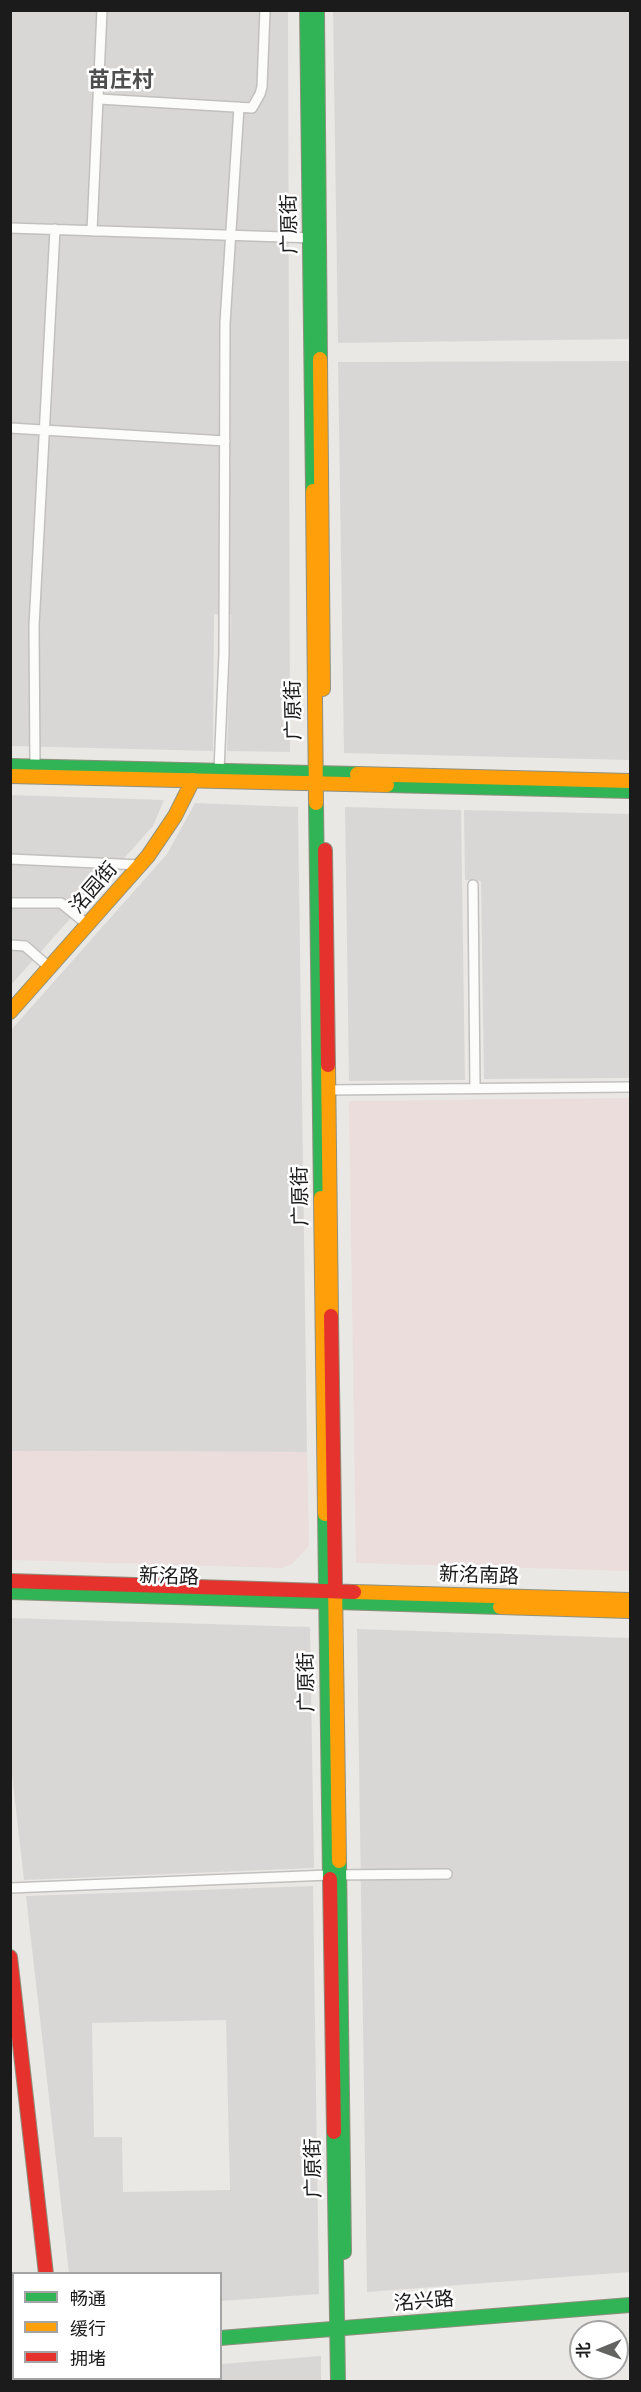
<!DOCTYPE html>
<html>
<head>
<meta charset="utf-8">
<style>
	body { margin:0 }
	#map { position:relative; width:641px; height:2392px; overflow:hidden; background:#eae8e4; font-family:"PT Sans","Noto Sans SC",sans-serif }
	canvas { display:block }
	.frame { position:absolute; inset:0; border:12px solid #1b1b1b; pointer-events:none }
	.legend { position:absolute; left:12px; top:2272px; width:210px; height:108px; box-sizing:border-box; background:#fff; border:2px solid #a4a4a4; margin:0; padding:8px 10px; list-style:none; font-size:18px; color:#1b1b1b }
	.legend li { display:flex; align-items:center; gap:12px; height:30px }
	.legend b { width:30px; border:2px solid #a4a4a4 }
	.north { position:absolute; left:569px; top:2320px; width:60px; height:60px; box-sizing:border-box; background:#fff; border:2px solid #a4a4a4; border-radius:50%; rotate:269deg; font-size:16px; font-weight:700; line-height:24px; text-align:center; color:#1b1b1b }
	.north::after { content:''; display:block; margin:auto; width:21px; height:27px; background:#636361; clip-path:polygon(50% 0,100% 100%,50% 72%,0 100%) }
</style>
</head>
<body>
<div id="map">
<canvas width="641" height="2392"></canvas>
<div class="frame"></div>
<ul class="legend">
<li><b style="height:8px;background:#30b455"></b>畅通</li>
<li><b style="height:8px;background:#ff9f0a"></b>缓行</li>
<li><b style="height:8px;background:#e5322d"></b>拥堵</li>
</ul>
<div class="north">北</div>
</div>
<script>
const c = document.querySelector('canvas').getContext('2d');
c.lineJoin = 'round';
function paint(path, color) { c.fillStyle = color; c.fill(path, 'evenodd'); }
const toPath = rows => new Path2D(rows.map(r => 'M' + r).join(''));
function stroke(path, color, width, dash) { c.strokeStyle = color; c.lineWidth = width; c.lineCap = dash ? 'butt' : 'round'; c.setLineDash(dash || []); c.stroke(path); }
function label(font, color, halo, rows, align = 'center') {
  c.font = font + ' "PT Sans","Noto Sans SC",sans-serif'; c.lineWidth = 5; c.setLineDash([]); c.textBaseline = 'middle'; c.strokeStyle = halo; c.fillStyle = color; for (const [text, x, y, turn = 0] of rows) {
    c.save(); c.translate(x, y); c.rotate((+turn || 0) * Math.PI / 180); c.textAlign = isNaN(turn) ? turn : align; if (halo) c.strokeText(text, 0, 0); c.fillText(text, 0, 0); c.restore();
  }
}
const residential = toPath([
	[11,11,288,11,290,752,227,751,231,615,214,614,213,751,11,746],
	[333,11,630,11,630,339,338,343],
	[630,361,630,760,344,753,338,362],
	[11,795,164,800,153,826,11,985],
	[195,803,298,807,307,1452,11,1451,11,1030,167,854],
	[345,807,461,810,465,1080,349,1081],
	[464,810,630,814,630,1078,484,1079,481,881,465,880],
	[10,1618,310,1627,314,1868,24,1880,10,1757],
	[357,1629,630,1638,630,2272,367,2292],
	[313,1886,319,2294,221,2301,220,2274,69,2273,26,1896],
	[226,2020,230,2190,123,2192,122,2137,94,2137,92,2023],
	[321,2356,321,2381,81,2382,81,2379,220,2378,221,2364]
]);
const commercial = toPath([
	[630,1098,630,1571,356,1563,349,1101],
	[11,1451,307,1452,309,1546,292,1564,282,1568,11,1560]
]);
const street = toPath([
	[99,99,252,108,260,94,262,87,265,10],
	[10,228,314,238],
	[92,231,102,10],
	[10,428,225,441],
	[35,767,34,626,55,229],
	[219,771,224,653,225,323,239,107],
	[10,859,140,865],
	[473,885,475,1088],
	[10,903,61,903,88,925],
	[10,945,25,946,50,968],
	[329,1090,630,1087],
	[10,1888,329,1875,447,1874]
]);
const fast = toPath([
	[307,10,313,491],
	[317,10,320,359],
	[10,766,357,774],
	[387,785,630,791],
	[316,803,321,1198],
	[325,1514,330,1879],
	[10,1592,500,1607],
	[339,1861,344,2252],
	[334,2132,338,2382],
	[220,2338,630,2305]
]);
const slow = toPath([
	[320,359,323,689],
	[313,491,316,803],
	[357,774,630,781],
	[10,776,387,785],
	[10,1012,148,856,175,816,193,780],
	[328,1065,331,1316],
	[321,1198,325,1514],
	[335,1584,339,1861],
	[354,1592,630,1600],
	[500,1607,630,1611],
	[10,2346,14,2345]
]);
const jam = toPath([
	[325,850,328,1065],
	[331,1316,335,1584],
	[10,1581,354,1592],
	[330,1879,334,2132],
	[10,1957,46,2274],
	[58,2378,58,2382]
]);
const streetNames = [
	["广原街",290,224,-91],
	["广原街",294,710,-91],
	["洺园街",94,888,-49],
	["广原街",301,1196,-91],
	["新洺南路",479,1576,2],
	["新洺路",169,1577,2],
	["广原街",307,1682,-91],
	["广原街",314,2168,-91],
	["洺兴路",424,2302,-5]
];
const quarterNames = [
	["苗庄村",121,81]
];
paint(residential, '#d9d7d5');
paint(commercial, '#ebdddb');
stroke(street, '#c1c0be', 12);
stroke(fast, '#8f907f', 16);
stroke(slow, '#8f907f', 16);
stroke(jam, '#8f907f', 16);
stroke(street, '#fcfcfb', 9);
stroke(fast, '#30b455', 14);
stroke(slow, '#ff9f0a', 14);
stroke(jam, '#e5322d', 14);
label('20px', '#1b1b1b', '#fff', streetNames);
label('bold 22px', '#4e4e4e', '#fff', quarterNames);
</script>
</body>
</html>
